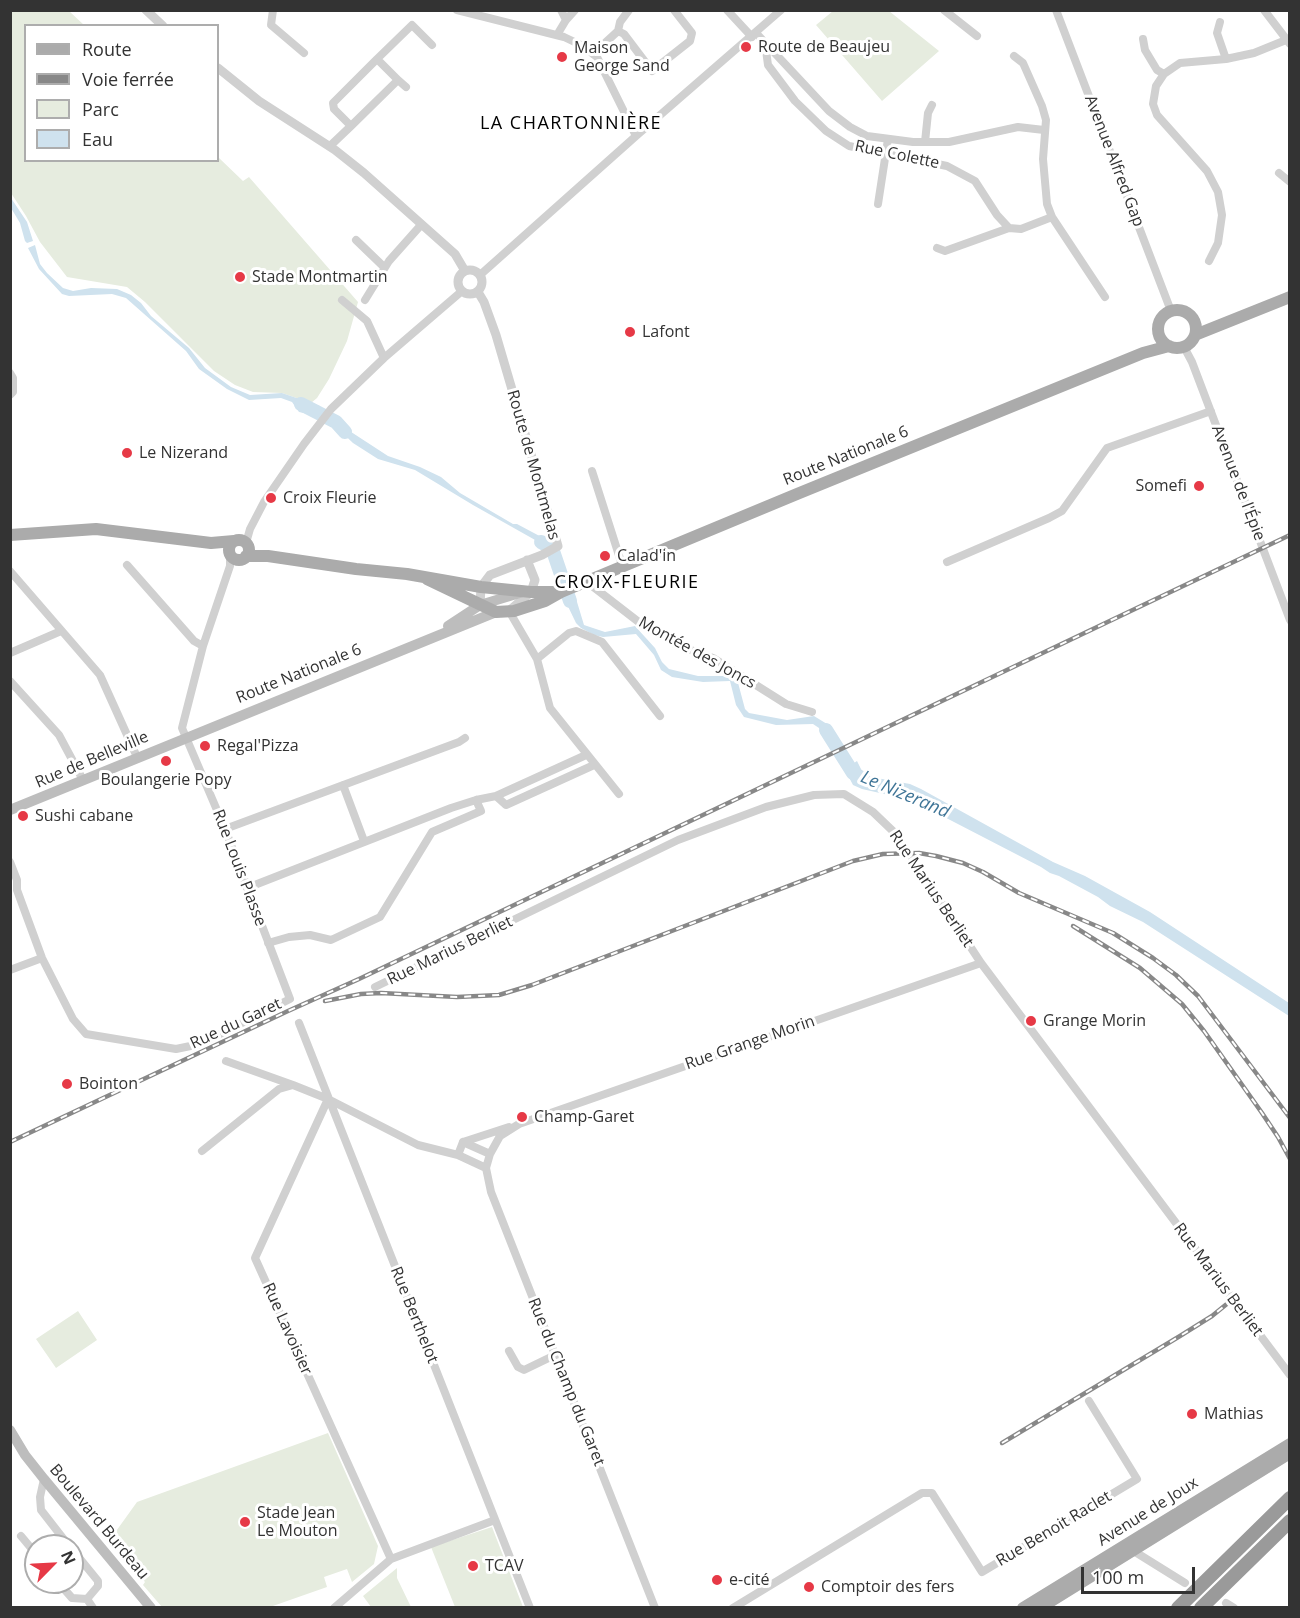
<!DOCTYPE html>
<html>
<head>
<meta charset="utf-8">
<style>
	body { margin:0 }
	#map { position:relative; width:1300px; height:1618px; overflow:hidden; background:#fff; font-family:"Open Sans",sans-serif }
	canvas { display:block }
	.frame { position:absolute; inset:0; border:12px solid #333; pointer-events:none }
	.legend { position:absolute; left:24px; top:24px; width:195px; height:138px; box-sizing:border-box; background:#fff; border:2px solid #adadad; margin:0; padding:8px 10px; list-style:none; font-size:18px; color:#333 }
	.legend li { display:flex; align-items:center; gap:12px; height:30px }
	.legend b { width:30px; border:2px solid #adadad }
	.north { position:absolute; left:24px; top:1534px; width:60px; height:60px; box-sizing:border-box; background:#fff; border:2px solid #adadad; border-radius:50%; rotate:66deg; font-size:16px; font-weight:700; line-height:24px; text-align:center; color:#333 }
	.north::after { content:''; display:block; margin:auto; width:21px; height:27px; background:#e63946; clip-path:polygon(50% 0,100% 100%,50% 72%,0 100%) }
	.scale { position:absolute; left:1081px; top:1567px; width:114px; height:27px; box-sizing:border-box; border:3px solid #333; border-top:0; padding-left:8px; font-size:18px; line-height:21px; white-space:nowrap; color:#333; -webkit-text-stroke:4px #fff; paint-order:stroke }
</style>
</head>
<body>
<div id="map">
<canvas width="1300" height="1618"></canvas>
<div class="frame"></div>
<ul class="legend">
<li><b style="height:8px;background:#ababab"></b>Route</li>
<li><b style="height:8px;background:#888"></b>Voie ferrée</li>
<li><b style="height:16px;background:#e6ecdf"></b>Parc</li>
<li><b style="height:16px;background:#cfe2ee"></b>Eau</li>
</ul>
<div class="north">N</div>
<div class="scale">100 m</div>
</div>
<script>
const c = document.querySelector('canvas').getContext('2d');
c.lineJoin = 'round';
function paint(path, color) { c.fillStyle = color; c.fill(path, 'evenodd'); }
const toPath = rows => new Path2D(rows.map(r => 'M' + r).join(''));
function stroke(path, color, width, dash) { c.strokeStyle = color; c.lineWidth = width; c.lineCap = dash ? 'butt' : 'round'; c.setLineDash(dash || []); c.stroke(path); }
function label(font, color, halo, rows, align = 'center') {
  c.font = font + ' "Open Sans",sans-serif'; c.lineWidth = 6; c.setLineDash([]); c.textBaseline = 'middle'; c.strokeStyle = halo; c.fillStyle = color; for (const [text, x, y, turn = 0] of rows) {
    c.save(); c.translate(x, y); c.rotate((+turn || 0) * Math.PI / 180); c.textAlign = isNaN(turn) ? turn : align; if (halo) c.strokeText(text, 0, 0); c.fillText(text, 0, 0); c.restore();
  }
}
const green = toPath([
	[10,11,69,11,84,25,26,26,26,160,218,160,218,157,243,181,249,177,358,302,347,341,329,379,317,398,311,403,282,393,253,392,235,385,214,371,145,302,127,287,67,277,40,242,26,216,11,193],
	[833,11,889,11,939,51,882,101,816,25],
	[78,1311,97,1340,56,1368,36,1339],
	[328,1433,378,1546,374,1564,352,1582,347,1569,324,1577,327,1587,270,1607,162,1607,143,1585,145,1582,109,1541,137,1502],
	[492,1527,523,1607,455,1607,431,1547],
	[397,1568,397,1578,411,1607,371,1607,363,1596]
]);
const water = toPath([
	[11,198,27,222,33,241,27,243,25,241,20,223,11,208],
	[35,245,40,264,47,273,63,288,73,291,91,288,117,289,131,295,141,303,151,316,189,348,205,368,231,387,250,395,282,393,320,406,313,415,299,412,292,402,281,398,249,400,227,389,199,369,186,351,126,298,112,294,69,296,62,294,39,269,28,248],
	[335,418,345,428,388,456,420,467,441,477,460,493,513,524,517,524,547,540,551,545,545,547,544,545,473,505,415,470,378,459,353,443,331,422],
	[560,552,566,577,558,580,550,557],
	[574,592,584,625,605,632,635,626,655,648,662,662,669,669,698,676,732,676,737,679,745,709,749,713,787,720,814,716,827,724,839,744,835,746,819,728,813,724,776,725,744,717,736,705,730,681,703,682,672,677,661,670,654,655,636,634,603,637,594,635,581,628,576,623,563,596],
	[857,761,862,771,871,777,910,784,921,789,1053,862,1085,876,1150,912,1289,1003,1289,1016,1143,922,1110,906,1098,897,1059,876,1050,873,1041,867,925,807,902,798,862,789,853,785,842,764,851,765]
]);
const river = toPath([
	[301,404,336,422,345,432],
	[541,542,552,548,570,601],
	[826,730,853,773,860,777]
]);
const minor = toPath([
	[273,10,271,25,304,53],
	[457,10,564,37,583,46,597,57,636,136],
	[561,10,566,20],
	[727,10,752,37],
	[944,10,977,36],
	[1056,10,1171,311],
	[1264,10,1290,44],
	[1220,22,1217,33,1226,59],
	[618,31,624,34,652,71,690,41,692,33,674,10],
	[756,33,829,111,850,127,867,136,913,142,949,142,1018,127,1044,130],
	[557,35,566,20,575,10],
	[1143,39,1145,50,1157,70,1164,74],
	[765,43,768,65,795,101,826,131,849,146,947,166,975,181,997,215,1009,228,1021,229,1052,217],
	[593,54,618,31,620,22,629,10],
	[1014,56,1023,63,1042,106,1046,120,1043,159,1047,204,1052,217,1105,297],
	[377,59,412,25,432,45],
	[398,80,406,87],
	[925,142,928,113,932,105],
	[330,146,351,126,398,80,377,59,333,103,334,109,351,126],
	[1279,173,1290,182],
	[878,204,888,139],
	[356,240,384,267],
	[937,248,945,251,1009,228],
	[1209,261,1218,243,1222,215,1218,192,1207,171,1157,115,1153,104,1156,86,1164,74,1180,63,1226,59,1254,53,1286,40],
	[480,275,636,136,781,10],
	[342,300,367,321,384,358],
	[365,300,389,261,421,225],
	[1184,347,1192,362,1290,620],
	[10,373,13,378,13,392,10,395],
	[592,471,623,568],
	[246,543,250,529,264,502,304,444,331,409,384,358,462,291],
	[947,562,1049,518,1062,511,1107,448,1211,411],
	[127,565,194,641,203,646],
	[10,571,100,675,137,757],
	[587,582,640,623,677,645,713,658,786,704,812,712],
	[509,611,537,659,569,633,576,631,602,642,660,716],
	[10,653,61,631],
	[537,659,550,708,619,794],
	[10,681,59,735,83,780],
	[586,755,496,796,506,805,594,765],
	[343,785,364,841],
	[225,829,459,742,465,738],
	[10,862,17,880,17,890,42,958,73,1019,86,1034,176,1049,200,1044,290,999,225,829,182,728,203,646,230,566,230,555],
	[247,888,451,808,476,800,496,796],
	[268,943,289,937,310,935,331,940,380,917,432,832,481,811,476,800],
	[10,970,42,958],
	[375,987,678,840,766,807,814,795,844,794,873,812,897,835,981,963,1290,1375],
	[299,1023,530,1608],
	[226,1061,293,1085],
	[328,1099,255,1258,391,1559],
	[463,1142,509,1127],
	[202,1151,279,1089,293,1085,328,1099,418,1145,458,1155,486,1168],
	[458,1155,463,1142,490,1154],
	[509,1351,518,1367,524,1370,555,1355],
	[44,1479,40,1497,41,1510,69,1546],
	[21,1536,36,1554],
	[1132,1550,1185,1583],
	[58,1582,72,1598,87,1599,98,1586,98,1581,72,1549],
	[87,1599,93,1608],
	[1226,1603,1234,1608],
	[334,1608,391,1559,495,1520],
	[655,1608,491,1192,486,1168,490,1154,500,1136,519,1124,981,963],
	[733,1608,922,1493,932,1493,982,1572,1137,1479,1089,1401]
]);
const tertiary = toPath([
	[146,10,163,26],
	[218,68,259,101,335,150,364,173,455,254,465,271],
	'458 282a12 12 0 1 1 24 0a12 12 0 1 1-24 0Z',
	[478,292,484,302,496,335,558,546,542,555,490,575,481,587,480,605],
	[509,611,531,592,535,580,527,560]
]);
const secondary = toPath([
	[448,626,480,605,523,592],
	[10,810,496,612],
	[10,1430,25,1455,44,1479,151,1608]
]);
const primary = toPath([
	'1158 329a19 19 0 1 1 38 0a19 19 0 1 1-38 0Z',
	[1195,335,1290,297],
	[10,535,96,529,211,543,234,541],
	'229 550a10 10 0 1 1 20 0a10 10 0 1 1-20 0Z',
	[246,556,268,556,356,569,407,574,481,587,531,592,557,592],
	[427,579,496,612,514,611,545,601,561,592,797,494,1143,353,1169,346],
	[1023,1608,1290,1444],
	[1040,1608,1290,1453]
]);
const motorway = toPath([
	[1178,1608,1290,1498],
	[1201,1608,1290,1521]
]);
const rail = toPath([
	[1073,926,1140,968,1182,1004,1204,1031,1262,1113,1278,1137,1290,1159],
	[325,1001,361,994,381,993,457,997,499,995,532,985,853,861,883,854,919,853,936,856,963,863,983,872,1019,893,1113,933,1153,958,1176,975,1198,996,1290,1118],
	[10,1142,288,1011,359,979,1290,535],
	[1002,1443,1180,1336,1212,1316,1228,1303]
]);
const markers = [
	[746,47,6,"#e63946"],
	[562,57,6,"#e63946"],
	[240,277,6,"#e63946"],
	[630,332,6,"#e63946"],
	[127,453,6,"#e63946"],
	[1199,486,6,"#e63946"],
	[271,498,6,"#e63946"],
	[605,556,6,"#e63946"],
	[205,746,6,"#e63946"],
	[166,761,6,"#e63946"],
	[23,816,6,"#e63946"],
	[1031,1021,6,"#e63946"],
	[67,1084,6,"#e63946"],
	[522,1117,6,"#e63946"],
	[1192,1414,6,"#e63946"],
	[245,1522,6,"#e63946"],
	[473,1566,6,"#e63946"],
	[717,1580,6,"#e63946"],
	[809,1587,6,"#e63946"]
];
const poiNames = [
	["Route de Beaujeu",758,47],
	["Maison",574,48],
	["George Sand",574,66],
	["Stade Montmartin",252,277],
	["Lafont",642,332],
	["Le Nizerand",139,453],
	["Somefi",1187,486,"right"],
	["Croix Fleurie",283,498],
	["Calad'in",617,556],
	["Regal'Pizza",217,746],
	["Boulangerie Popy",166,780,"center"],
	["Sushi cabane",35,816],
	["Grange Morin",1043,1021],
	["Bointon",79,1084],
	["Champ-Garet",534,1117],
	["Mathias",1204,1414],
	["Stade Jean",257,1513],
	["Le Mouton",257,1531],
	["TCAV",485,1566],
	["e-cité",729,1580],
	["Comptoir des fers",821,1587]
];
const streetNames = [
	["Rue Colette",897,155,12],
	["Avenue Alfred Gap",1114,161,69],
	["Route Nationale 6",846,456,-22],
	["Route de Montmelas",533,465,74],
	["Avenue de l'Épie",1238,483,69],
	["Montée des Joncs",697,653,29],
	["Route Nationale 6",299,674,-22],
	["Rue de Belleville",92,760,-23],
	["Rue Louis Plasse",239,868,69],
	["Rue Marius Berliet",931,889,56],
	["Rue Marius Berliet",450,951,-26],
	["Rue du Garet",236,1024,-25],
	["Rue Grange Morin",750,1043,-19],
	["Rue Marius Berliet",1218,1280,53],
	["Rue Berthelot",414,1315,68],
	["Rue Lavoisier",287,1329,66],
	["Rue du Champ du Garet",566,1382,68],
	["Avenue de Joux",1148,1512,-32],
	["Boulevard Burdeau",99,1522,50],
	["Rue Benoit Raclet",1054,1529,-31]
];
const neighbourhoodNames = [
	["LA CHARTONNIÈRE",571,124],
	["CROIX-FLEURIE",627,583]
];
const waterNames = [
	["Le Nizerand",905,795,23]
];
paint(green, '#e6ecdf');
paint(water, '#cfe2ee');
stroke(river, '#cfe2ee', 14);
stroke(minor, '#d0d0d0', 8);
stroke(tertiary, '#d0d0d0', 9);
stroke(secondary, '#bdbdbd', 10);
stroke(primary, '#ababab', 12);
stroke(motorway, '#9a9a9a', 14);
stroke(rail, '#888', 4.5);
stroke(rail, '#fff', 2, [7]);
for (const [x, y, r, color] of markers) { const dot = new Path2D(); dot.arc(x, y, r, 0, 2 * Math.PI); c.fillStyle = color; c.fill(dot); stroke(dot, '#fff', 2); }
label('16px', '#333', '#fff', poiNames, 'left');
label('16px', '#333', '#fff', streetNames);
c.letterSpacing = '1.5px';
label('18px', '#000', '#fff', neighbourhoodNames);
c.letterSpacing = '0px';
label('italic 18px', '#3f7597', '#fff', waterNames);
</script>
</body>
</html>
